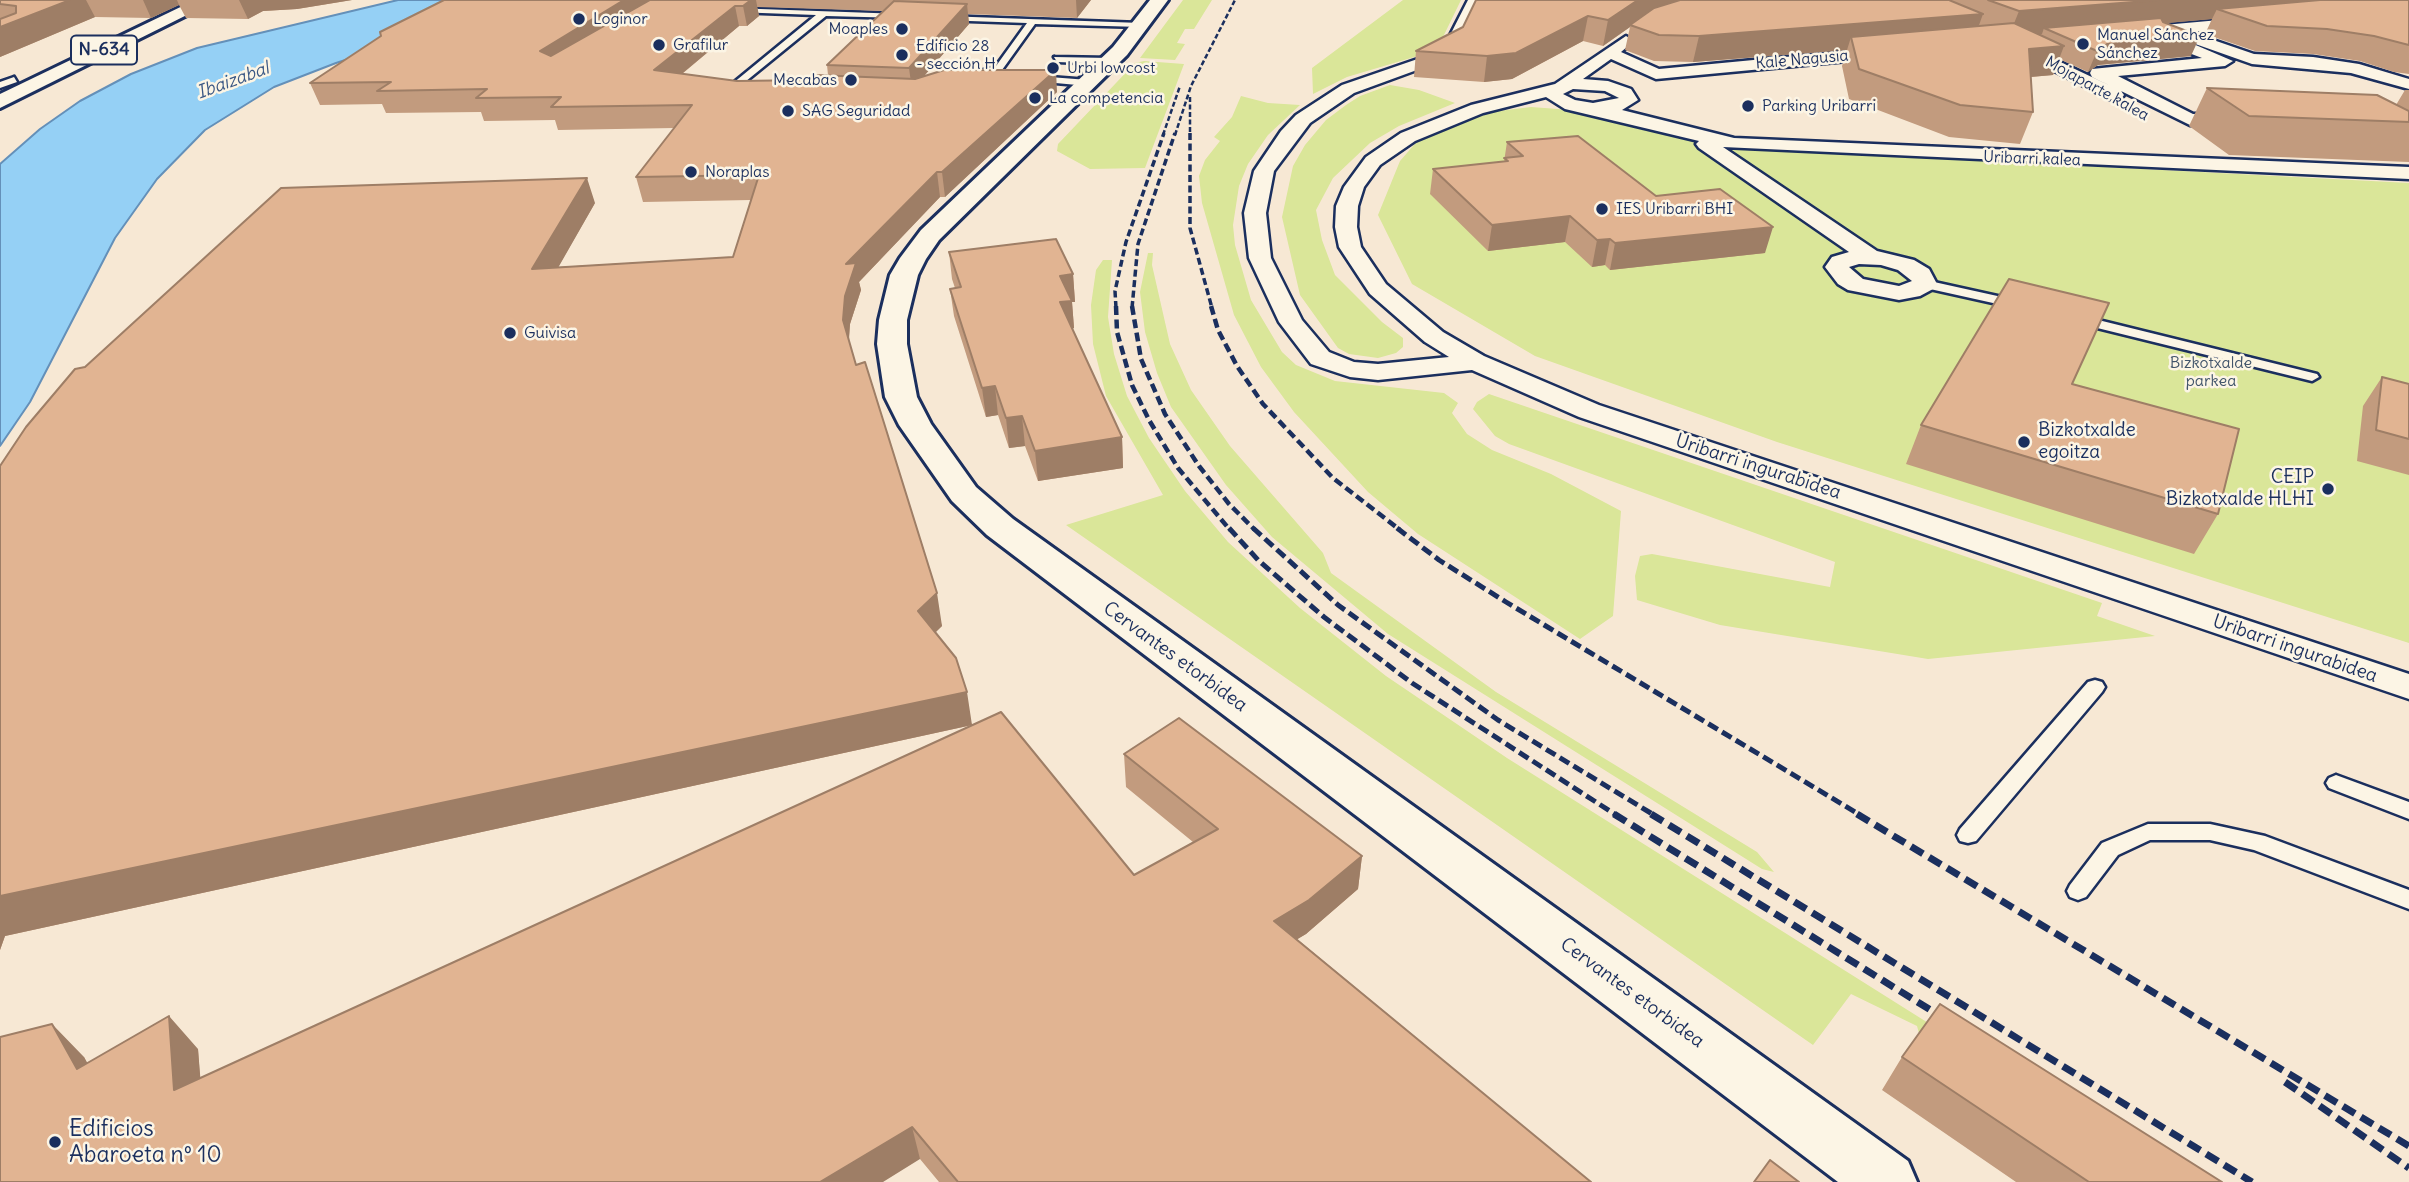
<!DOCTYPE html>
<html>
<head>
<meta charset="utf-8">
<style>
	body { margin:0 }
	canvas { display:block; background:#f7e8d4 }
</style>
</head>
<body>
<canvas width="2409" height="1182"></canvas>
<script>
const c = document.querySelector('canvas').getContext('2d');
c.lineJoin = 'round';
function paint(path, color) { c.fillStyle = color; c.fill(path, 'evenodd'); }
const toPath = rows => new Path2D(rows.map(r => 'M' + r).join(''));
function stroke(path, color, width, dash) { c.strokeStyle = color; c.lineWidth = width; c.lineCap = dash ? 'butt' : 'round'; c.setLineDash(dash || []); c.stroke(path); }
function label(font, color, halo, rows, align = 'center') {
  c.font = font + ' Delius,sans-serif'; c.lineWidth = 5; c.setLineDash([]); c.textBaseline = 'middle'; c.strokeStyle = halo; c.fillStyle = color; for (const [text, x, y, turn = 0] of rows) {
    c.save(); c.translate(x, y); c.rotate((+turn || 0) * Math.PI / 180); c.textAlign = isNaN(turn) ? turn : align; if (halo) c.strokeText(text, 0, 0); c.fillText(text, 0, 0); c.restore();
  }
}
const green = toPath([
	[1183,0,1212,0,1194,29,1185,29,1177,43,1185,44,1175,60,1140,58],
	[1403,0,1461,0,1444,35,1431,52,1347,77,1313,94,1312,68],
	[1144,61,1184,64,1145,168,1090,169,1057,151,1058,144,1135,63],
	[1390,85,1419,90,1455,103,1399,126,1370,143,1333,178,1316,210,1322,240,1335,275,1382,322,1403,338,1403,347,1396,353,1378,358,1349,354,1338,348,1300,295,1282,217,1293,166,1305,145,1326,120,1346,105,1360,96],
	[1241,96,1268,103,1300,105,1268,135,1248,164,1239,186,1233,225,1235,245,1251,300,1282,352,1296,365,1335,381,1444,393,1458,403,1452,413,1467,434,1492,450,1551,474,1621,511,1613,616,1580,639,1418,534,1368,492,1294,412,1261,367,1234,315,1202,203,1199,176,1205,160,1220,141,1214,137,1232,117],
	[1531,107,1585,111,1647,125,1706,146,2409,183,2409,643,1777,442,1535,356,1412,284,1378,215,1400,161,1420,138,1474,114],
	[1148,253,1153,253,1152,265,1170,344,1191,390,1230,446,1323,553,1331,573,1496,692,1757,852,1774,872,1762,869,1388,634,1272,537,1226,485,1171,407,1157,373,1145,332,1140,292],
	[1103,260,1112,260,1108,317,1114,354,1127,396,1149,438,1185,491,1228,542,1300,608,1386,676,1507,758,2181,1182,1920,1037,1917,1026,1851,994,1813,1045,1066,525,1163,495,1106,396,1093,344,1091,305,1096,270],
	[1489,394,2102,603,2097,616,2155,636,1928,659,1720,625,1637,600,1635,576,1640,556,1652,554,1830,587,1835,562,1509,444,1495,436,1473,409,1477,402]
]);
const water = toPath([
	[398,0,561,0,404,41,336,63,274,87,205,130,157,179,115,238,30,402,0,446,0,164,40,129,80,101,131,74,197,48,398,0]
]);
const lane = toPath([
	[732,8,902,14,906,16,902,18,826,16,740,86,748,89,743,92,727,88,816,15,735,12,732,8],
	[944,16,1141,23,1145,25,1141,27,1035,24,1002,70,971,80,968,75,996,66,1027,23,941,20,944,16],
	[1054,57,1110,58,1114,61,1110,64,1057,62,1054,57],
	[1037,76,1088,80,1093,83,1088,86,1034,81,1037,76],
	[14,77,17,82,0,88,0,82,14,77],
	[1925,280,2020,301,2026,305,2020,309,1921,287,1921,281,1925,280],
	[2078,315,2317,374,2319,377,2312,381,2073,322,2073,316,2078,315],
	[2095,680,2102,682,2105,687,2102,692,1976,841,1968,843,1960,841,1957,835,1960,829,2088,682,2095,680],
	[2336,775,2409,802,2409,819,2329,788,2326,783,2329,778,2336,775],
	[2148,824,2210,824,2265,836,2409,890,2409,909,2254,850,2210,840,2150,840,2118,855,2086,897,2078,900,2070,897,2067,891,2070,885,2102,843,2148,824]
]);
const street = toPath([
	[1468,0,1482,0,1458,51,1447,59,1354,93,1310,123,1274,171,1266,213,1271,258,1302,320,1329,352,1354,362,1378,364,1449,357,1425,342,1370,294,1339,247,1335,227,1336,206,1344,187,1366,157,1401,133,1471,105,1555,84,1626,36,1634,41,1621,52,1659,69,1890,47,1898,52,1890,57,1656,79,1611,59,1583,79,1608,81,1631,89,1638,100,1622,110,1734,138,2409,167,2409,179,1723,147,1877,251,1914,260,1929,269,1937,284,1933,289,1920,296,1899,300,1848,290,1838,284,1825,267,1832,257,1849,252,1699,148,1696,144,1699,141,1565,109,1546,97,1483,113,1415,141,1380,165,1364,187,1358,206,1357,227,1361,247,1386,284,1443,332,1484,356,1599,405,2409,674,2409,699,1579,417,1472,370,1378,380,1350,377,1311,364,1279,322,1249,258,1244,213,1254,171,1281,131,1296,115,1342,85,1435,53,1445,45,1468,0],
	[1573,89,1605,91,1619,98,1593,103,1575,100,1563,94,1573,89],
	[1859,264,1881,265,1898,270,1912,281,1899,286,1863,279,1849,267,1859,264],
	[2253,17,2258,19,2258,25,2190,32,2254,54,2313,57,2359,64,2409,79,2409,89,2351,73,2252,64,2184,40,2233,61,2225,66,2118,76,2193,114,2236,114,2245,120,2236,126,2190,125,2121,91,2124,95,2121,99,2109,99,2008,47,2016,42,2022,44,2115,88,2092,77,2090,73,2092,69,2202,58,2155,40,2155,34,2130,34,2130,28,2253,17]
]);
const secondary = toPath([
	[1150,0,1168,0,1127,55,939,240,926,259,918,275,907,320,907,344,917,397,931,424,976,487,1013,519,1908,1161,1917,1182,1838,1182,987,535,952,501,899,425,885,397,877,344,879,320,890,275,900,258,921,230,1113,47,1150,0]
]);
const highway = toPath([
	[195,0,217,0,0,108,0,94,195,0]
]);
const railFar4 = toPath([
	[1190,97,1190,135],
	[1163,135,1180,86],
	[1175,135,1191,86,1235,0]
]);
const railFar3 = toPath([
	[1190,133,1190,228,1212,308],
	[1116,308,1115,291,1126,242,1164,133],
	[1132,308,1138,244,1175,133]
]);
const railFar2 = toPath([
	[1116,306,1117,332,1132,385,1149,420,1178,468,1230,530],
	[1132,306,1141,359,1165,414,1199,466,1229,504,1255,530],
	[1211,306,1218,330,1237,366,1263,404,1333,478,1400,530]
]);
const railFar1 = toPath([
	[1229,528,1259,561,1324,617,1412,683,1616,815],
	[1253,528,1338,605,1498,720,1654,815],
	[1397,528,1439,560,1506,602,1860,815]
]);
const rail = toPath([
	[1614,814,1950,1022],
	[1651,814,2252,1182],
	[1857,814,2409,1146],
	[2285,1082,2409,1168]
]);
const wall = toPath([
	[0,0,352,0,297,9,263,11,248,19,186,18,179,5,151,18,95,17,0,57],
	[444,0,1091,0,1077,18,968,14,969,24,924,76,1057,92,945,197,940,197,859,282,861,290,850,324,849,341,856,365,942,626,935,632,972,725,5,936,0,950,0,466,85,367,595,203,558,267,733,257,751,200,643,202,636,177,674,128,558,130,555,120,484,121,481,112,386,113,382,104,320,105,310,83,381,36],
	[757,7,884,11,827,65,828,75,811,80,737,81,682,74,739,26,747,26,759,16],
	[1476,0,2409,0,2409,74,2394,72,2360,61,2313,54,2255,51,2205,34,2212,19,2166,23,2191,56,2098,65,2088,72,2059,59,2053,75,2031,77,2033,112,2020,144,1949,137,1849,99,1842,66,1847,50,1693,62,1654,61,1625,50,1630,27,1603,46,1583,41,1512,79,1484,82,1414,77,1416,51,1463,27],
	[2207,88,2396,105,2405,90,2409,90,2409,162,2229,155,2189,126],
	[1507,142,1656,196,1765,253,1610,270,1605,265,1592,267,1565,242,1488,251,1430,194,1433,169,1504,162],
	[949,252,1073,274,1075,302,1072,302,1074,328,1072,329,1122,437,1123,468,1038,481,1025,446,1009,448,998,415,986,417,954,316,950,289,955,288,952,279],
	[2382,377,2409,384,2409,475,2357,461,2363,406],
	[2072,384,2218,514,2194,554,1906,464,1921,425],
	[1124,754,1362,856,1358,889,1306,934,1297,939,1591,1182,939,1182,920,1159,0,1182,84,1057,87,1063,198,1049,200,1078,1134,875,1193,842,1126,787],
	[1902,1057,2222,1182,2016,1182,1882,1090]
]);
const shadedWall = toPath([
	[70,0,86,0,95,17,0,57,0,27],
	[143,0,177,0,179,5,151,18],
	[239,0,352,0,297,9,263,11,248,19],
	[624,0,666,0,546,72,540,51],
	[751,0,756,0,759,16,747,26,743,6],
	[1076,0,1091,0,1077,18],
	[1638,0,1716,0,1630,25,1630,27,1603,46,1608,20],
	[2159,0,2409,0,2217,9,2212,19,2054,33,2044,28,2042,34,2009,36,2019,11],
	[967,4,969,24,912,90,909,68],
	[735,6,739,26,660,92,654,70],
	[1983,14,1974,39,1851,37,1847,50,1693,62,1699,36],
	[1588,16,1583,41,1512,79,1484,82,1487,56],
	[2200,36,2191,56,2098,65,2088,72,2097,51,2107,44],
	[2064,46,2053,75,2018,78,2029,49],
	[1056,70,1057,92,945,197,942,172],
	[937,172,940,197,859,282,861,290,850,324,848,348,843,320,845,296,846,264],
	[587,178,595,203,542,296,532,269],
	[1570,216,1565,242,1488,251,1492,225],
	[1773,227,1765,253,1610,270,1615,243],
	[1610,239,1605,265,1592,267,1597,240],
	[1073,274,1075,302,1072,302,1074,328,1062,330,1060,302,1060,276],
	[995,386,998,415,986,417,982,388],
	[1022,416,1025,446,1009,448,1006,418],
	[1122,437,1123,468,1038,481,1035,451],
	[937,593,942,626,924,644,918,611],
	[967,692,972,725,5,936,0,950,0,896],
	[1362,856,1358,889,1306,934,1273,954,1274,921],
	[169,1016,198,1049,204,1123,174,1090],
	[52,1024,84,1057,109,1102,77,1069],
	[912,1127,920,1159,883,1182,820,1182]
]);
const building = toPath([
	[0,0,70,0,0,27,0,19,16,13,16,6,0,4,0,0],
	[444,0,624,0,540,51,551,56,650,0,751,0,743,6,735,6,654,70,737,81,811,80,816,75,915,79,944,70,1056,70,942,172,937,172,846,264,856,263,845,296,843,320,856,365,865,362,937,593,918,611,956,658,967,692,0,896,0,466,26,427,75,369,85,367,281,188,587,178,532,269,733,257,759,175,636,177,692,105,551,107,561,97,476,98,487,89,377,91,391,82,310,83,381,36,380,32,444,0],
	[1476,0,1638,0,1608,20,1588,16,1516,53,1487,56,1416,51,1463,27,1476,0],
	[1680,0,1949,0,1983,14,1699,36,1659,35,1630,25,1654,8,1680,0],
	[1988,0,2159,0,2019,11,1988,0],
	[2320,0,2409,0,2409,45,2374,36,2327,29,2267,26,2217,9,2320,0],
	[894,1,967,4,909,68,827,65,894,1],
	[2161,18,2163,22,2200,36,2107,44,2097,51,2044,28,2161,18],
	[2014,23,2064,46,2029,49,2033,112,1960,105,1859,69,1851,37,2014,23],
	[2207,88,2377,95,2409,111,2409,122,2249,116,2207,88],
	[1578,136,1656,196,1720,189,1773,227,1615,243,1610,239,1597,240,1570,216,1492,225,1433,169,1508,161,1504,158,1523,156,1507,142,1578,136],
	[1056,239,1073,274,1060,276,1072,301,1060,302,1122,437,1035,451,1022,416,1006,418,995,386,982,388,950,289,961,287,949,252,1056,239],
	[2009,279,2109,303,2072,384,2239,429,2218,514,1921,425,2009,279],
	[2382,377,2409,384,2409,439,2376,430,2382,377],
	[1001,712,1134,875,1218,829,1124,754,1179,718,1362,856,1309,900,1274,921,1591,1182,958,1182,912,1127,820,1182,0,1182,0,1037,52,1024,77,1069,169,1016,174,1090,1001,712],
	[1940,1004,2222,1182,2089,1182,1902,1057,1940,1004],
	[1770,1160,1799,1182,1754,1182,1770,1160]
]);
const markers = [
	[579,19,7,"#1b2f5e"],
	[902,29,7,"#1b2f5e"],
	[2083,44,7,"#1b2f5e"],
	[659,45,7,"#1b2f5e"],
	[902,55,7,"#1b2f5e"],
	[1053,68,7,"#1b2f5e"],
	[851,80,7,"#1b2f5e"],
	[1035,98,7,"#1b2f5e"],
	[1748,106,7,"#1b2f5e"],
	[788,111,7,"#1b2f5e"],
	[691,172,7,"#1b2f5e"],
	[1602,209,7,"#1b2f5e"],
	[510,333,7,"#1b2f5e"],
	[2024,442,7,"#1b2f5e"],
	[2328,489,7,"#1b2f5e"],
	[55,1142,7,"#1b2f5e"]
];
const farPoinames = [
	["Loginor",593,19],
	["Moaples",888,29,"right"],
	["Manuel Sánchez",2097,35],
	["Sánchez",2097,53],
	["Grafilur",673,45],
	["Edificio 28",916,46],
	["- sección H",916,64],
	["Urbi lowcost",1067,68],
	["Mecabas",837,80,"right"],
	["La competencia",1049,98],
	["Parking Uribarri",1762,106],
	["SAG Seguridad",802,111],
	["Noraplas",705,172],
	["IES Uribarri BHI",1616,209],
	["Guivisa",524,333]
];
const farStreetnames = [
	["Kale Nagusia",1802,60,-5],
	["Mojaparte kalea",2097,89,29],
	["Uribarri kalea",2032,159,2]
];
const farParknames = [
	["Bizkotxalde",2211,363],
	["parkea",2211,381]
];
const shields = [
	[104,50,66]
];
const shieldNames = [
	["N-634",104,50]
];
const farWaternames = [
	["Ibaizabal",233,81,-20]
];
const poiNames = [
	["Bizkotxalde",2038,431],
	["egoitza",2038,453],
	["CEIP",2314,478,"right"],
	["Bizkotxalde HLHI",2314,500,"right"]
];
const streetNames = [
	["Uribarri ingurabidea",1758,467,18],
	["Uribarri ingurabidea",2295,649,19],
	["Cervantes etorbidea",1175,657,36],
	["Cervantes etorbidea",1632,993,36]
];
const nearPoinames = [
	["Edificios",69,1129],
	["Abaroeta nº 10",69,1155]
];
paint(green, '#dae699');
paint(water, '#95d0f5');
stroke(water, '#6490b9', 2);
stroke(lane, '#1b2f5e', 5);
stroke(street, '#1b2f5e', 5);
stroke(secondary, '#1b2f5e', 6);
stroke(highway, '#1b2f5e', 6);
paint(lane, '#fcf5e5');
paint(street, '#fcf5e5');
paint(secondary, '#fcf5e5');
paint(highway, '#fcf5e5');
stroke(railFar4, '#1b2f5e', 2.5, [5, 2.5]);
stroke(railFar3, '#1b2f5e', 3.5, [7, 3.5]);
stroke(railFar2, '#1b2f5e', 4.5, [9, 4.5]);
stroke(railFar1, '#1b2f5e', 5, [11, 5]);
stroke(rail, '#1b2f5e', 7, [14, 7]);
paint(wall, '#c29b7e');
paint(shadedWall, '#9e7e66');
paint(building, '#e1b492');
stroke(building, '#9e7e66', 2);
for (const [x, y, r, color] of markers) { const dot = new Path2D(); dot.arc(x, y, r, 0, 2 * Math.PI); c.fillStyle = color; c.fill(dot); stroke(dot, '#fcf5e5', 2.5); }
label('16px', '#1b2f5e', '#fcf5e5', farPoinames, 'left');
label('16px', '#1b2f5e', '#fcf5e5', farStreetnames);
label('16px', '#41546a', '#fcf5e5', farParknames);
for (const [x, y, w] of shields) { const box = new Path2D(); box.roundRect(x - w / 2, y - 14.5, w, 29, 5); c.fillStyle = '#fcf5e5'; c.fill(box); stroke(box, '#1b2f5e', 2); }
label('bold 18px', '#1b2f5e', null, shieldNames);
label('italic 18px', '#3a5784', '#fcf5e5', farWaternames);
label('19px', '#1b2f5e', '#fcf5e5', poiNames, 'left');
label('19px', '#1b2f5e', '#fcf5e5', streetNames);
label('23px', '#1b2f5e', '#fcf5e5', nearPoinames, 'left');
</script>
</body>
</html>
